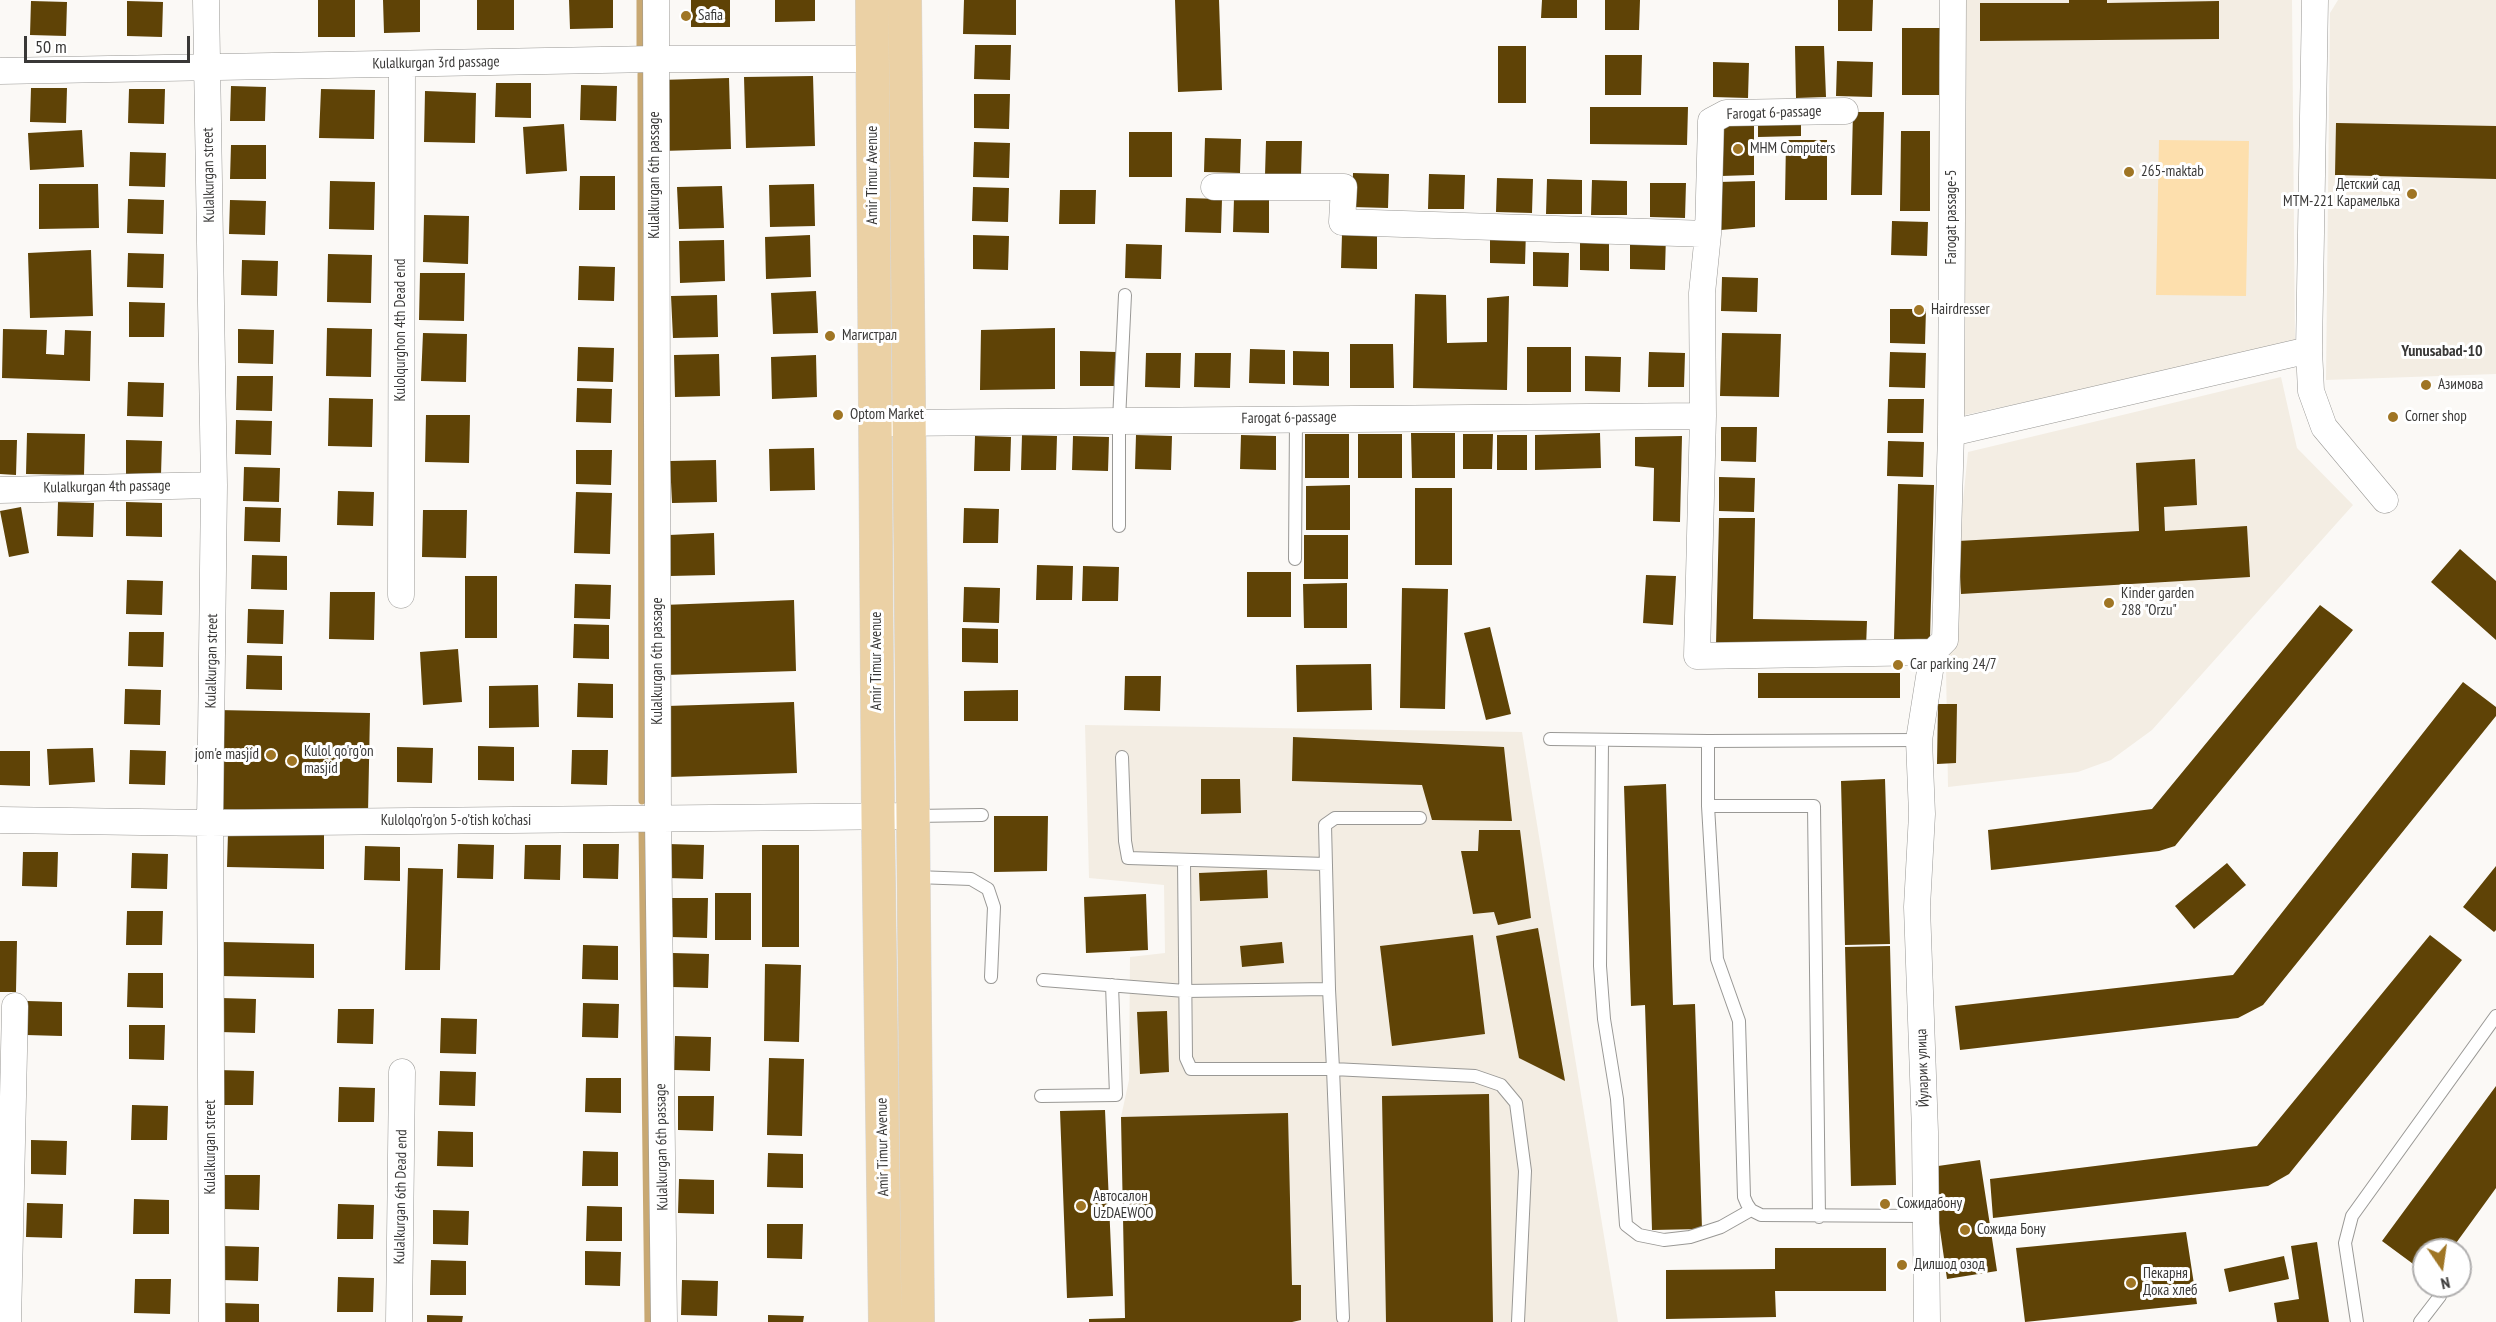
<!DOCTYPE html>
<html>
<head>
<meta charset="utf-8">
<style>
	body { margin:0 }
	#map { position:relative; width:2496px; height:1322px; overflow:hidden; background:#fbf9f6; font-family:"PT Sans Narrow",sans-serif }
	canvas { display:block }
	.north { position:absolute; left:2412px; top:1238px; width:60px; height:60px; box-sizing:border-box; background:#fff; border:2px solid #b0afaf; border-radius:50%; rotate:167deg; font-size:16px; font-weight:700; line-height:24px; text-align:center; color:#393837 }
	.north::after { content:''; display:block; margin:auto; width:21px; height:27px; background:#9f7524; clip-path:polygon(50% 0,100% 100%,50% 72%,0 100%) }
	.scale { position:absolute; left:24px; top:36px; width:166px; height:27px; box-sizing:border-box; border:3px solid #393837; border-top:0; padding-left:8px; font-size:18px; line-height:21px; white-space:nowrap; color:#393837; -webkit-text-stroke:4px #fff; paint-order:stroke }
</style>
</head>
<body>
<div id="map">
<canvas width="2496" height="1322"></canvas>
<div class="north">N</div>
<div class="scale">50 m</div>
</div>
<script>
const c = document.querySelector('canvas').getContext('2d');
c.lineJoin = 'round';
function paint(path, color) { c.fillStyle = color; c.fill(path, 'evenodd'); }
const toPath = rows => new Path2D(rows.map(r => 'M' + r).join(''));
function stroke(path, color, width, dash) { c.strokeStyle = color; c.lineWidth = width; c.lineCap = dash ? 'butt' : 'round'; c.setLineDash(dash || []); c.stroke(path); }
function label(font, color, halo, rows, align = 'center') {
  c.font = font + ' "PT Sans Narrow",sans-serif'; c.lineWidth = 6; c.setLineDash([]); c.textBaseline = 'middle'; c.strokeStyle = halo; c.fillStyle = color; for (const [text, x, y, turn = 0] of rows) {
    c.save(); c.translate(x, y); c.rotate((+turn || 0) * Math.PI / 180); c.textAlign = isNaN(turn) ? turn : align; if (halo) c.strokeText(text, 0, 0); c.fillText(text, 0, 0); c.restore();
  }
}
const built = toPath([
	[1966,0,2292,0,2295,345,1960,416],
	[2338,0,2496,0,2496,374,2326,380,2330,13],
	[2281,377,2297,448,2353,505,2152,730,2111,760,2078,772,1948,787,1946,667,1968,452],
	[1085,725,1522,732,1618,1322,1089,1322,1089,1319,1125,1318,1121,1117,1129,1080,1130,957,1165,953,1164,885,1089,878]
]);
const green = toPath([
	[2159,140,2249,141,2246,296,2156,295]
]);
const stream = toPath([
	[640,48,640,0],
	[641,74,642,801],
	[642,830,648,1322]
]);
const building = toPath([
	[318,0,355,0,355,37,318,37],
	[383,0,420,0,420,32,384,33],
	[477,0,514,0,514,30,477,30],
	[569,0,613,0,613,28,570,29],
	[691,0,730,0,730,27,691,27],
	[775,0,815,0,815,21,775,22],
	[964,0,1016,0,1016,35,963,34],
	[1175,0,1219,0,1222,90,1178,92],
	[1542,0,1577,0,1577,18,1541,18],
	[1605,0,1640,0,1639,30,1605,30],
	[1838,0,1873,0,1872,31,1838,31],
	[2069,0,2107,0,2107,3,2219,1,2219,39,1980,41,1980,3,2069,3],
	[31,1,67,2,66,36,30,35],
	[127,1,163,2,162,37,127,36],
	[1902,28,1940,28,1939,95,1902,95],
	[975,45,1011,45,1010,80,974,79],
	[1498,46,1526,46,1526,103,1498,103],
	[1795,46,1824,46,1826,97,1796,98],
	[1605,55,1642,55,1641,95,1605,95],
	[1837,61,1873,62,1872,97,1836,96],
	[1713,62,1749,63,1748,98,1713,97],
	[813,76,815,146,746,148,744,77],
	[729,78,731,149,662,151,660,80],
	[496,83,531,83,531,118,495,117],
	[581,85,617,86,616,121,580,120],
	[231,86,266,87,265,121,230,121],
	[31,88,67,88,66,123,30,122],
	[129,89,165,89,164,124,128,123],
	[321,89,375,90,374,139,319,138],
	[425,91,476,93,475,143,424,142],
	[974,94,1010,94,1009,129,974,128],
	[1590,107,1688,107,1687,145,1590,144],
	[1853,112,1884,112,1882,195,1851,195],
	[1758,120,1801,120,1801,136,1758,137],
	[1754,121,1754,175,1721,176,1720,123],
	[2336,123,2496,126,2496,179,2335,175],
	[564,124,567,171,526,174,523,127],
	[82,130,84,167,30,170,28,133],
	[1901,131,1930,131,1930,211,1900,211],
	[1129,132,1172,132,1172,177,1129,177],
	[1205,138,1241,139,1240,173,1204,172],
	[1786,140,1827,140,1827,200,1785,200],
	[1266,141,1302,141,1301,175,1265,175],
	[974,142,1010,143,1009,178,973,177],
	[231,145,266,145,266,179,230,179],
	[130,152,166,153,165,187,129,186],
	[1353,173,1389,174,1388,208,1352,207],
	[1429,174,1465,175,1464,209,1428,209],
	[580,176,615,176,615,210,579,210],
	[1497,178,1533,179,1532,213,1496,212],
	[1547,179,1582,180,1582,214,1546,214],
	[1592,180,1627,181,1627,215,1591,215],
	[330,181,375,182,374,230,329,229],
	[1755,181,1755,227,1721,230,1719,182],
	[1650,183,1686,183,1685,218,1650,217],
	[39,184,98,184,99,228,39,229],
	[814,184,815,226,770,227,769,185],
	[722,186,724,228,679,229,677,187],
	[973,187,1009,188,1008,222,972,221],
	[1060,190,1096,190,1095,224,1059,224],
	[1186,198,1222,199,1221,233,1185,232],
	[1234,198,1269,199,1269,233,1233,232],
	[128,199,164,200,163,234,127,233],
	[230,200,266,201,265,235,229,234],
	[424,215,469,216,468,264,423,262],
	[1892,221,1928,222,1927,256,1891,255],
	[1490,229,1526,230,1525,264,1490,263],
	[1342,234,1377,235,1377,269,1341,268],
	[810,235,811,277,766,279,765,237],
	[973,235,1009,236,1008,270,973,269],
	[1630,235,1666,235,1665,270,1630,269],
	[1580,236,1609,236,1609,271,1580,270],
	[724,240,725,281,680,283,679,241],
	[1126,244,1162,245,1161,279,1125,278],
	[91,250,93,316,30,318,28,253],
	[1533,252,1569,253,1568,287,1533,286],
	[128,253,164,254,163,288,127,287],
	[328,254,372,255,371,303,327,302],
	[242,260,278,261,277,296,241,295],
	[579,266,615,267,614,301,578,300],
	[420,273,465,273,464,321,419,320],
	[1722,277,1758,278,1757,312,1721,311],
	[816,291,818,333,773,334,771,293],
	[1415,294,1446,295,1447,343,1487,342,1487,298,1509,296,1507,390,1413,388],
	[717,295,718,337,673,338,671,296],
	[129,302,165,303,164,337,129,337],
	[1890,309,1926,309,1925,344,1890,343],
	[327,328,372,329,371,377,326,376],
	[1055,328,1055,389,980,390,981,330],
	[3,329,47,330,46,354,64,355,65,330,91,331,90,381,2,378],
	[238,329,274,330,273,364,238,363],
	[423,333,467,334,466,382,421,381],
	[1722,333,1781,334,1779,397,1720,396],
	[1350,344,1393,344,1394,388,1350,388],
	[578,347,614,348,613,382,577,381],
	[1527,347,1571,347,1571,392,1527,392],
	[1250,349,1285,350,1285,384,1249,383],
	[1080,351,1116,352,1116,386,1080,386],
	[1293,351,1329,352,1329,386,1293,385],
	[1649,352,1685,353,1684,387,1648,387],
	[1890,352,1926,353,1925,388,1889,387],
	[1146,353,1181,353,1180,388,1145,387],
	[1195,353,1231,353,1230,388,1194,387],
	[719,354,720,396,675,397,674,355],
	[816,355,817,397,772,399,771,357],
	[1585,356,1621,357,1620,392,1585,391],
	[237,376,273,376,272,411,236,410],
	[128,382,164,383,163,417,127,416],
	[577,388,612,389,611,423,576,422],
	[329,398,373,399,372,447,328,446],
	[1888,399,1924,399,1923,433,1887,433],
	[426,415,470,415,469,463,425,462],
	[236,420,272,421,271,455,235,454],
	[1721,427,1757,427,1756,462,1721,461],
	[27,433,85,434,84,475,26,474],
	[1411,433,1455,433,1455,478,1412,478],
	[1600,433,1601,468,1535,470,1535,435],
	[1305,434,1349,434,1349,478,1305,478],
	[1358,434,1402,434,1402,478,1358,478],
	[1463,434,1493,434,1492,469,1463,469],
	[1022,435,1057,436,1056,470,1021,470],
	[1136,435,1172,436,1171,470,1135,469],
	[1241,435,1276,436,1276,470,1240,469],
	[1497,435,1527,435,1527,470,1497,470],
	[975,436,1011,437,1010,471,974,471],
	[1073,436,1109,437,1108,471,1072,470],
	[1682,436,1680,522,1653,521,1654,468,1635,466,1635,437],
	[0,440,17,440,16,475,0,474],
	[126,440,162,441,161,475,126,474],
	[1888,441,1924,442,1923,477,1887,476],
	[814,448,815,490,770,491,769,449],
	[576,450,612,450,611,485,576,484],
	[2195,459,2197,505,2164,507,2165,531,2247,526,2250,577,1961,594,1958,541,2139,531,2136,463],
	[716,460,717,502,672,503,670,461],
	[244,467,280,468,279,502,243,501],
	[1719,477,1755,478,1754,512,1719,511],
	[1898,484,1934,485,1930,639,1894,639],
	[1350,485,1350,530,1306,530,1306,486],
	[1415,488,1452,488,1452,565,1415,565],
	[338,491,374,492,373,526,337,525],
	[576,492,612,493,610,554,574,553],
	[58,502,94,503,93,537,57,536],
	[126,502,162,503,162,537,126,536],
	[21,507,29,553,9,557,0,511],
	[245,507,281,508,280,542,244,541],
	[964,508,999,509,998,543,963,543],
	[423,510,467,510,466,558,422,557],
	[1719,518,1755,518,1753,619,1867,621,1866,648,1716,645],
	[714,533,715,575,670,576,669,535],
	[1304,535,1348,535,1348,579,1304,579],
	[2460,549,2496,581,2496,640,2431,582],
	[252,555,287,556,287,590,251,589],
	[1037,565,1073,566,1072,600,1036,600],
	[1083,566,1119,567,1118,601,1082,601],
	[1247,572,1291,572,1291,617,1247,617],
	[1646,575,1676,576,1673,625,1643,623],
	[465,576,497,576,497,638,465,638],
	[127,580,163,581,162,615,126,614],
	[1347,583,1347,628,1304,628,1303,584],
	[575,584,611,585,610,619,574,618],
	[964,587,1000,588,999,623,963,622],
	[1402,588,1448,589,1445,709,1400,708],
	[330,592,375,592,374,640,329,639],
	[794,600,796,671,665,675,663,605],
	[2320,605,2353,630,2175,846,2159,851,1991,870,1988,830,2152,809],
	[248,609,284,610,283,644,247,643],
	[574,624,609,625,609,659,573,658],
	[1490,627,1511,714,1486,720,1464,633],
	[962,628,998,629,998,663,962,662],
	[129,632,164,632,163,667,128,666],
	[458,649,462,702,423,705,420,652],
	[247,655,282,656,282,690,246,689],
	[1371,664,1372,710,1297,712,1296,665],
	[1758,673,1900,673,1900,698,1758,698],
	[1125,676,1161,676,1160,711,1124,710],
	[2463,682,2496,707,2496,716,2263,1005,2238,1018,1960,1050,1955,1006,2233,975],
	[578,683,613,684,613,718,577,717],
	[538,685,539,727,489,728,489,686],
	[125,689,161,690,160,725,124,724],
	[1018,690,1018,721,964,721,964,691],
	[794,702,797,773,669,777,667,706],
	[1938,704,1957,704,1956,763,1937,764],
	[217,710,370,713,368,813,215,809],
	[1293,737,1504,747,1512,821,1432,820,1422,785,1292,781],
	[478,746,514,747,514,781,478,780],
	[397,747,433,748,432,783,397,782],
	[93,748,95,782,49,785,47,749],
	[130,750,166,751,165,785,129,784],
	[572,750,608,750,607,785,571,784],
	[0,751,30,751,30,786,0,785],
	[1201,779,1240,779,1241,813,1201,814],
	[1885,779,1890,944,1845,945,1841,781],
	[1666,784,1673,1005,1695,1004,1702,1229,1652,1230,1645,1005,1631,1006,1624,786],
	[994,816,1048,816,1047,871,994,872],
	[1479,830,1520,830,1531,918,1498,925,1494,912,1473,914,1461,851,1478,851],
	[228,833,324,835,324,869,227,867],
	[458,844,494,845,493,879,457,878],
	[583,844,619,844,618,879,583,878],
	[668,844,704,845,703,879,667,878],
	[525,845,561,845,560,880,524,879],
	[762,845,799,845,799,947,762,947],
	[365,846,400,847,400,881,364,880],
	[23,852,58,852,57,887,22,886],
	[132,853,168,854,167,889,131,888],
	[2227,863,2246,885,2194,929,2175,906],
	[2496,866,2496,930,2494,932,2463,907],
	[408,868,443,869,440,970,405,970],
	[1267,870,1268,898,1200,901,1199,873],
	[715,893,751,893,751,940,715,940],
	[1146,894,1148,950,1086,953,1084,897],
	[671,898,708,898,707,938,671,937],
	[127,911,163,911,162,945,126,945],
	[1538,928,1565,1081,1519,1058,1496,936],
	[1473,935,1485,1034,1392,1046,1380,946],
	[2430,935,2462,960,2289,1174,2268,1186,1993,1218,1990,1179,2257,1146],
	[0,941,17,941,16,992,0,992],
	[222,942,314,944,314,978,221,976],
	[1282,942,1284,963,1242,967,1240,946],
	[583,945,618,946,618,980,582,979],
	[1890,946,1896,1185,1851,1186,1845,947],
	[673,953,709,954,708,988,672,987],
	[765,964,801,965,799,1042,764,1041],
	[128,973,163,973,163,1008,127,1007],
	[221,998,256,999,255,1033,220,1032],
	[27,1001,62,1002,62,1036,26,1035],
	[583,1003,619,1004,618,1038,582,1037],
	[338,1009,374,1009,373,1044,337,1043],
	[1167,1011,1169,1072,1140,1074,1137,1012],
	[441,1018,477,1019,476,1054,440,1053],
	[129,1025,165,1025,164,1060,129,1059],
	[675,1036,711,1037,710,1071,674,1070],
	[769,1058,804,1059,802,1136,767,1135],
	[218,1070,254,1071,253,1105,217,1105],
	[440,1071,476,1072,475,1106,439,1105],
	[586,1078,621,1078,621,1113,585,1112],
	[2496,1086,2496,1188,2451,1250,2424,1250,2424,1272,2382,1241],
	[339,1087,375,1088,374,1122,338,1122],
	[1489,1094,1493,1322,1386,1322,1382,1096],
	[678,1096,714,1096,713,1131,678,1130],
	[132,1105,168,1106,167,1140,131,1140],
	[1105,1110,1113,1296,1067,1298,1060,1111],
	[1288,1113,1292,1285,1301,1285,1301,1320,1292,1322,1089,1322,1089,1319,1125,1318,1121,1117],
	[438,1131,473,1132,473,1167,437,1166],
	[31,1140,67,1141,66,1175,31,1174],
	[583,1151,618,1152,618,1186,582,1186],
	[768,1153,803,1154,803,1188,767,1187],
	[1980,1160,1997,1271,1947,1279,1931,1167],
	[225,1175,260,1175,259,1210,224,1209],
	[679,1179,714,1180,714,1214,678,1213],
	[134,1199,169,1200,169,1234,133,1234],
	[27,1203,63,1204,62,1238,26,1237],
	[338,1204,374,1205,373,1239,337,1239],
	[587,1206,622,1207,622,1241,586,1241],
	[433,1210,469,1211,468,1245,433,1244],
	[767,1224,803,1224,802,1259,767,1258],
	[2186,1232,2197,1304,2025,1322,2016,1248],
	[2317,1242,2329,1322,2277,1322,2274,1303,2299,1299,2291,1246],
	[223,1246,259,1247,258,1281,222,1280],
	[1775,1248,1886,1248,1886,1291,1775,1291,1776,1317,1666,1319,1666,1270,1775,1269],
	[585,1251,621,1252,620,1286,585,1285],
	[2284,1256,2289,1279,2229,1292,2224,1269],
	[431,1260,466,1261,466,1295,430,1295],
	[338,1277,374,1278,373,1312,337,1312],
	[135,1279,171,1279,170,1314,134,1313],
	[682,1280,718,1281,717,1316,681,1315],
	[223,1303,259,1304,259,1322,223,1322],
	[427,1315,463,1316,462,1322,427,1322],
	[768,1315,804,1316,803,1322,768,1322]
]);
const lane = toPath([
	[1119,526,1119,420,1125,295],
	[1295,559,1296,418],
	[1550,739,1708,741],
	[1919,740,1708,741,1708,806,1717,959,1739,1021,1744,1197,1747,1204,1751,1210,1761,1215,1925,1216],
	[1602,741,1600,966,1604,1019,1617,1099,1626,1225,1639,1235,1664,1240,1690,1237,1721,1227,1751,1210],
	[1122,757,1125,841,1128,858,1326,864],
	[1708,806,1814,806,1819,1217],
	[914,816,982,815],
	[1184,861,1186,1058,1191,1069,1333,1069,1343,1318],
	[916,877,971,879,988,889,994,907,991,977],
	[1043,980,1185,991,1329,989,1333,1069,1475,1076,1501,1085,1516,1103,1525,1171,1518,1322],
	[1329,989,1325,825,1335,818,1420,818],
	[1041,1096,1116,1095,1112,985],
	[2357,1322,2345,1243,2352,1216,2496,1016],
	[2420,1322,2440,1296]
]);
const street = toPath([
	[206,0,214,485,210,823,212,1322],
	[656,0,658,820,664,1322],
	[2315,0,2309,350,2311,391,2324,427,2385,500],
	[0,71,655,59,872,59],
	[1845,111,1726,113,1711,121,1708,234,1702,293,1703,416,1697,656,1933,652,1919,740,1922,814,1917,907,1925,1132,1927,1322],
	[1214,187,1344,187,1342,222,1708,234],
	[890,423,1703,416],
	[1951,433,2309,350],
	[0,490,214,485],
	[401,595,402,64],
	[1933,652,1945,640,1951,433,1953,0],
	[0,820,210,823,913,816],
	[8,1322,15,1006],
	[399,1322,402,1072]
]);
const primary = toPath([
	[872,0,878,816,885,1322],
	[905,0,918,1322]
]);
const markers = [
	[686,16,6,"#9f7524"],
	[1738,149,6,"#9f7524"],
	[2129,172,6,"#9f7524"],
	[2412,194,6,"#9f7524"],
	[1919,310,6,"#9f7524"],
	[830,336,6,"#9f7524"],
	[2426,385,6,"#9f7524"],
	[838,415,6,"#9f7524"],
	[2393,417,6,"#9f7524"],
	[2109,603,6,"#9f7524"],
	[1898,665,6,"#9f7524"],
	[271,755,6,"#9f7524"],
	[292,761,6,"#9f7524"],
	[1885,1204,6,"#9f7524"],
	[1081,1206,6,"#9f7524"],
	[1965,1230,6,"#9f7524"],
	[1902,1265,6,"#9f7524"],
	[2131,1283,6,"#9f7524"]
];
const poiNames = [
	["Safia",698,16],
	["MHM Computers",1750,149],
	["265-maktab",2141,172],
	["Детский сад",2400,185,"right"],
	["МТМ-221 Карамелька",2400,202,"right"],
	["Hairdresser",1931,310],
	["Магистрал",842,336],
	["Азимова",2438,385],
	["Optom Market",850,415],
	["Corner shop",2405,417],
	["Kinder garden",2121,594],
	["288 \"Orzu\"",2121,611],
	["Car parking 24/7",1910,665],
	["Kulol qo'rg'on",304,752],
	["masjid",304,769],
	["jom'e masjid",259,755,"right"],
	["Автосалон",1093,1197],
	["UzDAEWOO",1093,1214],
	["Сожидабону",1897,1204],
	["Сожида Бону",1977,1230],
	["Дилшод озод",1914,1265],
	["Пекарня",2143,1274],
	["Дока хлеб",2143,1291]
];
const streetNames = [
	["Kulalkurgan 3rd passage",436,63,-1],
	["Farogat 6-passage",1774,113,-2],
	["Kulalkurgan street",209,175,-91],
	["Kulalkurgan 6th passage",655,175,-90],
	["Amir Timur Avenue",873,175,-90],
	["Farogat passage-5",1952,217,-90],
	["Kulolqurghon 4th Dead end",401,330,-90],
	["Farogat 6-passage",1289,418,-1],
	["Kulalkurgan 4th passage",107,487,-1],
	["Kulalkurgan street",212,661,-89],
	["Kulalkurgan 6th passage",658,661,-90],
	["Amir Timur Avenue",877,661,-90],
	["Kulolqo'rg'on 5-o'tish ko'chasi",456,821],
	["Йуларик улица",1923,1068,-92],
	["Kulalkurgan street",211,1147,-90],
	["Kulalkurgan 6th passage",662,1147,-91],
	["Amir Timur Avenue",883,1147,-91],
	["Kulalkurgan 6th Dead end",401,1197,-89]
];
const neighbourhoodNames = [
	["Yunusabad-10",2442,351]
];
paint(built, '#f3ede3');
paint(green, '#fddfad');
stroke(stream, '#c8a872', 7);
paint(building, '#5f4306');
stroke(lane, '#999895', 14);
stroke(street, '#999895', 27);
stroke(primary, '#d7d7d7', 34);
stroke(lane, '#fff', 12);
stroke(street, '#fff', 26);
stroke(primary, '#ebd1a5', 33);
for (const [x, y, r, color] of markers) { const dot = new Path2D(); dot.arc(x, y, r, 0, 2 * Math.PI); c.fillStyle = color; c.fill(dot); stroke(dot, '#fff', 2); }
label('15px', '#393837', '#fff', poiNames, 'left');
label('15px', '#393837', '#fff', streetNames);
label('bold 16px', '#393837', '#fff', neighbourhoodNames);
</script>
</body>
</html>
